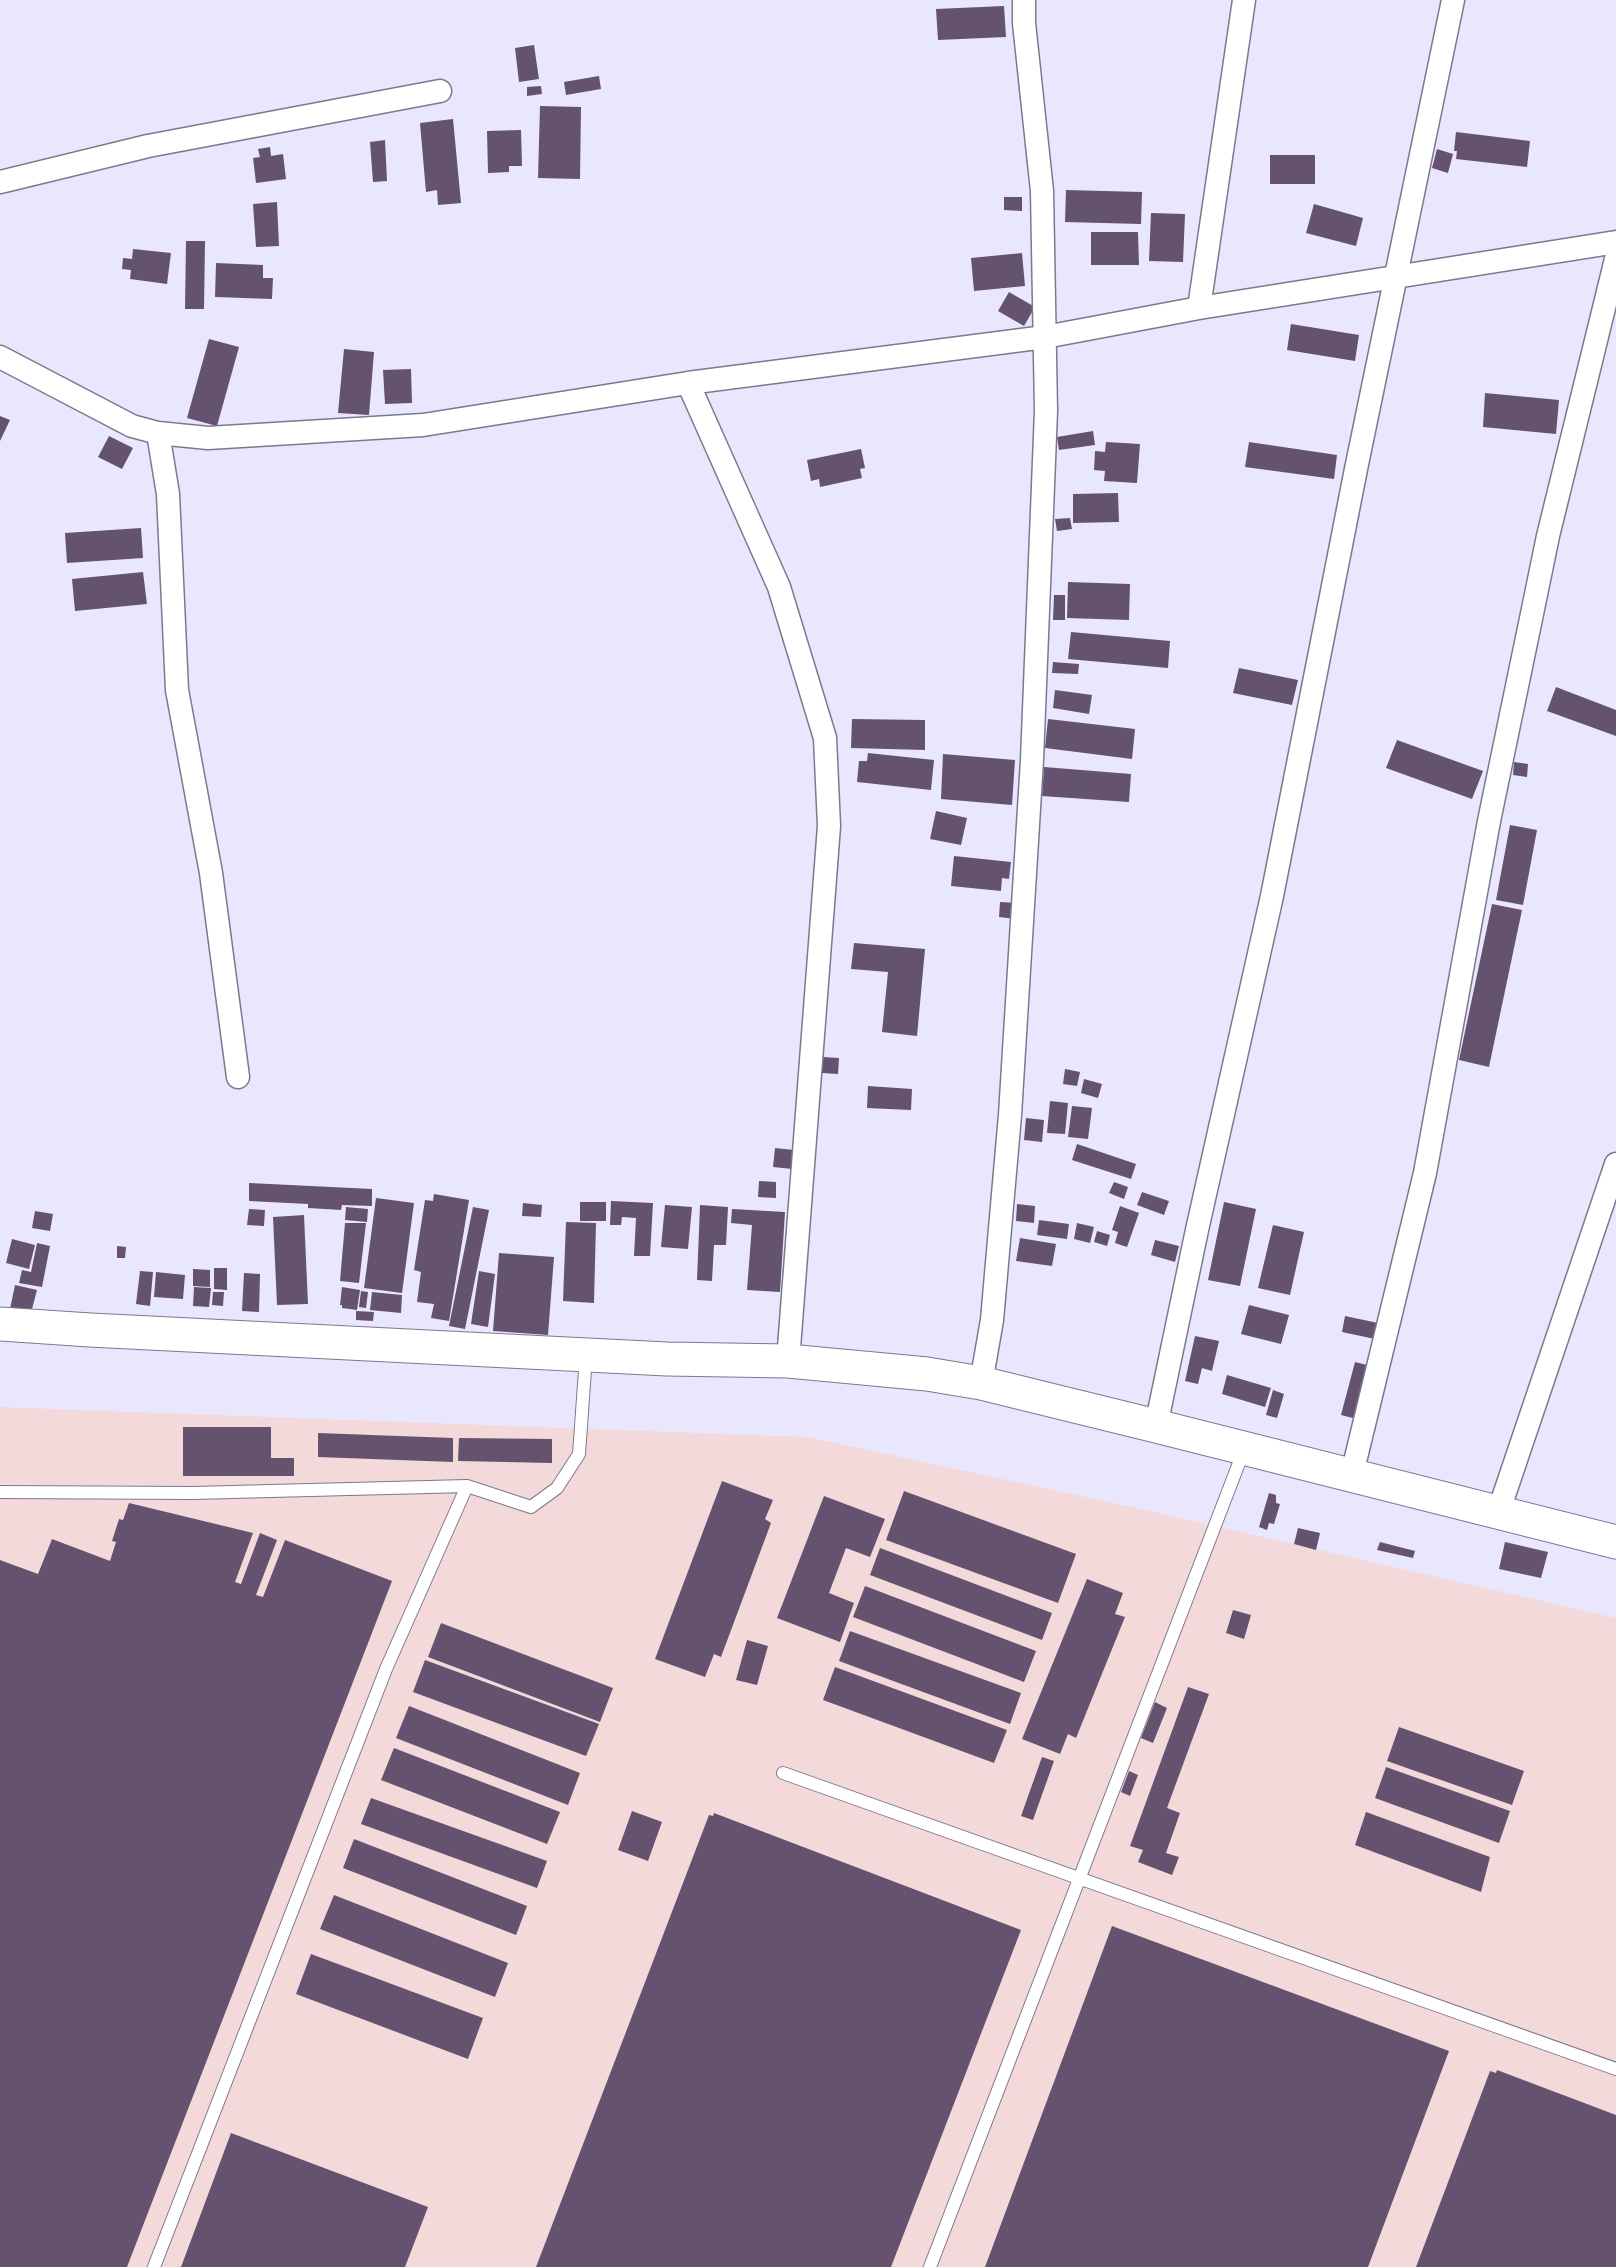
<!DOCTYPE html>
<html>
<head>
<meta charset="utf-8">
<style>
	body { margin:0 }
	canvas { display:block; background:#e9e7fd }
</style>
</head>
<body>
<canvas width="1616" height="2267"></canvas>
<script>
const c = document.querySelector('canvas').getContext('2d');
c.lineJoin = 'round';
function paint(path, color) { c.fillStyle = color; c.fill(path, 'evenodd'); }
const toPath = rows => new Path2D(rows.map(r => 'M' + r).join(''));
function stroke(path, color, width, dash) { c.strokeStyle = color; c.lineWidth = width; c.lineCap = dash ? 'butt' : 'round'; c.setLineDash(dash || []); c.stroke(path); }
const industrial = toPath([
	[0,1407,808,1437,1132,1507,1616,1618,1616,2267,0,2267]
]);
const building = toPath([
	[1004,6,1006,37,938,40,936,9],
	[534,45,539,79,519,82,515,48],
	[599,76,601,89,566,95,564,82],
	[541,86,542,94,527,96,527,87],
	[540,106,581,107,580,179,538,178],
	[453,119,461,203,438,205,437,190,426,192,420,123],
	[521,130,522,166,509,166,509,172,488,173,487,131],
	[1456,132,1530,141,1527,167,1456,159,1457,151,1454,151],
	[385,140,387,181,373,182,370,142],
	[270,147,271,156,283,154,286,179,256,183,253,158,260,157,258,149],
	[1437,149,1453,154,1448,173,1432,168],
	[1270,155,1315,155,1315,184,1270,184],
	[1066,190,1142,192,1141,224,1065,222],
	[1004,197,1022,197,1022,211,1004,210],
	[277,202,279,246,256,247,253,204],
	[1314,204,1363,218,1356,246,1306,233],
	[1151,213,1185,214,1183,262,1149,261],
	[1091,232,1138,232,1139,265,1091,265],
	[186,241,205,241,204,309,185,309],
	[133,249,171,253,167,284,130,279,131,270,122,269,123,258,132,259],
	[1022,253,1025,286,974,291,971,258],
	[216,263,263,265,263,278,273,278,272,299,215,297],
	[1009,292,1035,307,1024,326,998,311],
	[1291,324,1359,335,1355,361,1287,350],
	[209,339,239,347,217,426,187,418],
	[344,349,374,352,369,415,338,413],
	[411,369,412,403,385,404,383,370],
	[1485,393,1559,400,1556,434,1483,427],
	[0,416,10,420,0,441],
	[1093,431,1095,445,1059,450,1057,437],
	[109,436,133,448,122,469,98,457],
	[1106,442,1140,444,1137,483,1104,481,1105,471,1094,470,1095,451,1105,452],
	[1249,442,1337,455,1334,479,1245,467],
	[861,449,865,468,860,469,862,478,820,487,819,479,811,481,807,460],
	[1118,493,1119,522,1073,523,1073,494],
	[1070,518,1072,529,1057,531,1055,519],
	[141,528,143,558,67,563,65,533],
	[143,572,147,604,75,611,72,579],
	[1068,582,1130,584,1129,620,1067,618],
	[1054,595,1065,595,1065,620,1053,620],
	[1071,632,1170,641,1168,668,1068,659],
	[1053,662,1079,664,1078,674,1052,673],
	[1239,668,1298,680,1292,705,1233,693],
	[1556,687,1616,710,1616,736,1547,711],
	[1055,690,1092,695,1089,714,1053,708],
	[852,719,925,720,925,750,851,748],
	[1048,719,1135,729,1132,759,1045,748],
	[1397,740,1483,771,1472,799,1386,768],
	[868,753,934,760,931,790,857,782,859,761,867,761],
	[943,754,1015,760,1012,805,941,799],
	[1514,762,1528,764,1527,777,1513,775],
	[1044,767,1131,774,1129,802,1042,796],
	[936,811,967,818,961,845,930,839],
	[1510,825,1537,830,1523,905,1496,900],
	[954,856,1011,862,1009,879,1002,878,1001,891,951,886],
	[1000,902,1018,903,1016,919,999,917],
	[1492,904,1522,910,1489,1067,1459,1060],
	[854,943,925,949,917,1036,882,1032,888,972,851,969],
	[823,1057,839,1058,838,1074,822,1073],
	[1065,1069,1080,1072,1077,1086,1063,1084],
	[1084,1079,1102,1084,1098,1098,1081,1093],
	[868,1086,912,1089,911,1110,867,1108],
	[1050,1101,1068,1103,1065,1134,1047,1133],
	[1072,1106,1092,1108,1088,1139,1068,1137],
	[1026,1118,1044,1120,1042,1142,1024,1140],
	[1077,1144,1136,1164,1131,1179,1072,1160],
	[775,1148,794,1150,792,1169,773,1167],
	[759,1181,776,1182,776,1198,758,1197],
	[1114,1182,1128,1187,1124,1199,1109,1193],
	[249,1183,372,1189,372,1206,342,1205,341,1210,308,1208,308,1204,249,1201],
	[1142,1192,1169,1201,1164,1215,1137,1205],
	[434,1194,469,1200,449,1321,431,1318,434,1304,417,1302,421,1272,414,1270,425,1200,433,1201],
	[376,1198,414,1203,402,1293,364,1288],
	[611,1201,653,1203,650,1256,634,1256,636,1218,622,1217,621,1225,610,1225],
	[580,1202,606,1202,606,1221,580,1221],
	[1224,1202,1256,1209,1240,1286,1208,1280],
	[523,1203,542,1205,541,1217,522,1216],
	[1017,1204,1035,1206,1034,1223,1016,1221],
	[665,1205,692,1207,688,1249,661,1247],
	[700,1205,728,1207,726,1245,714,1245,712,1281,697,1280],
	[1120,1206,1139,1213,1127,1247,1115,1243,1118,1232,1112,1230],
	[346,1207,368,1209,367,1222,345,1220],
	[473,1207,489,1210,465,1329,449,1326],
	[249,1209,265,1210,264,1226,247,1225],
	[732,1209,785,1212,780,1292,747,1290,752,1225,731,1223],
	[35,1211,53,1214,50,1231,32,1228],
	[304,1215,308,1304,277,1305,273,1217],
	[1039,1220,1069,1224,1067,1239,1037,1235],
	[566,1222,596,1223,594,1303,563,1301],
	[345,1223,366,1223,359,1283,340,1281],
	[1077,1223,1094,1227,1090,1243,1074,1239],
	[1273,1225,1304,1232,1290,1295,1258,1288],
	[1097,1231,1110,1235,1107,1246,1094,1242],
	[1020,1238,1056,1244,1052,1266,1016,1261],
	[12,1239,35,1245,29,1269,6,1263],
	[1155,1240,1179,1246,1175,1262,1151,1255],
	[37,1243,50,1246,42,1287,19,1283,22,1270,31,1272],
	[117,1246,126,1247,125,1258,117,1258],
	[499,1253,554,1257,548,1335,493,1331],
	[214,1268,227,1268,227,1290,214,1289],
	[193,1269,210,1270,210,1287,193,1286],
	[140,1271,153,1272,150,1306,136,1304],
	[479,1271,495,1274,488,1327,471,1324],
	[156,1272,185,1275,183,1299,154,1297],
	[244,1273,260,1274,259,1312,242,1311],
	[15,1285,37,1290,31,1313,10,1309],
	[194,1287,211,1288,209,1307,193,1306],
	[342,1287,360,1290,357,1310,342,1308,342,1305,340,1305],
	[361,1291,368,1292,366,1308,359,1307],
	[213,1292,224,1292,223,1306,212,1305],
	[372,1292,402,1295,401,1313,370,1310],
	[1249,1305,1289,1315,1281,1344,1241,1334],
	[356,1311,374,1312,373,1321,356,1320],
	[1345,1316,1378,1323,1375,1339,1342,1332],
	[1195,1336,1219,1341,1212,1371,1202,1368,1198,1384,1185,1381],
	[1355,1362,1371,1366,1357,1419,1341,1415],
	[1227,1375,1271,1388,1265,1407,1222,1394],
	[1273,1390,1284,1394,1277,1418,1266,1415],
	[183,1427,271,1427,271,1458,294,1458,294,1476,183,1476],
	[318,1433,453,1438,453,1462,318,1457],
	[459,1438,552,1439,552,1463,458,1461],
	[722,1481,773,1500,765,1519,771,1523,721,1657,714,1654,705,1677,655,1659],
	[904,1491,1076,1554,1058,1603,886,1540],
	[1269,1493,1276,1495,1276,1503,1280,1504,1274,1524,1269,1523,1267,1530,1259,1527],
	[824,1496,885,1519,870,1557,846,1548,829,1593,854,1603,840,1642,777,1618],
	[129,1503,253,1533,235,1582,241,1584,260,1533,277,1540,256,1595,263,1597,285,1540,392,1581,127,2267,0,2267,0,1560,38,1574,52,1539,110,1561,116,1542,112,1541,119,1519,123,1520],
	[1298,1528,1320,1533,1316,1550,1294,1544],
	[1380,1542,1415,1551,1413,1558,1377,1550],
	[1505,1542,1548,1552,1541,1578,1499,1569],
	[880,1548,1052,1613,1042,1640,870,1575],
	[1087,1579,1123,1593,1115,1614,1125,1617,1076,1738,1068,1734,1060,1754,1022,1739],
	[865,1586,1036,1651,1024,1682,853,1617],
	[1233,1610,1251,1615,1244,1639,1226,1633],
	[441,1623,613,1688,600,1722,428,1657],
	[850,1631,1021,1693,1010,1724,839,1661],
	[747,1640,768,1646,757,1685,736,1680],
	[425,1660,599,1724,586,1756,413,1692],
	[835,1667,1007,1730,994,1763,823,1700],
	[1188,1687,1209,1694,1167,1808,1180,1813,1166,1853,1179,1857,1172,1875,1138,1862,1143,1850,1130,1846],
	[1155,1702,1167,1708,1153,1743,1141,1738],
	[409,1706,580,1773,568,1805,396,1738],
	[1399,1727,1524,1771,1512,1805,1387,1761],
	[394,1748,560,1812,547,1844,381,1780],
	[1042,1757,1054,1761,1033,1820,1021,1816],
	[1386,1767,1510,1811,1499,1843,1375,1798],
	[1129,1771,1138,1775,1130,1796,1121,1792],
	[371,1798,547,1861,537,1888,361,1824],
	[632,1811,662,1822,648,1861,618,1850],
	[1366,1812,1490,1857,1481,1892,1355,1845],
	[714,1813,1021,1930,891,2267,536,2267,709,1815,713,1816],
	[354,1839,527,1906,516,1935,343,1868],
	[334,1895,508,1963,495,1997,320,1929],
	[1112,1926,1449,2051,1368,2267,985,2267],
	[311,1954,483,2018,468,2059,296,1994],
	[1497,2070,1616,2115,1616,2267,1416,2267,1490,2071,1496,2073],
	[231,2133,428,2207,405,2267,181,2267]
]);
const lane = toPath([
	[0,1492,193,1493,467,1486,531,1507,557,1488,579,1454,586,1356],
	[783,1773,1616,2069],
	[154,2267,386,1669,467,1486],
	[930,2267,1244,1450]
]);
const street = toPath([
	[0,182,148,146,440,91],
	[1199,308,1244,0],
	[0,357,132,426,158,433,208,438,423,425,688,383,1045,337,1199,308,1616,242],
	[688,383,779,587,825,738,829,826,788,1361],
	[158,433,168,494,177,690,211,873,238,1077],
	[981,1383,992,1320,1010,1115,1032,760,1046,411,1042,191,1024,23,1024,0],
	[1156,1426,1197,1230,1272,896,1356,469,1453,0],
	[1352,1474,1425,1173,1489,821,1533,609,1548,536,1616,259],
	[1498,1513,1616,1164]
]);
const secondary = toPath([
	[0,1324,90,1330,667,1359,788,1361,927,1374,981,1383,1156,1426,1616,1542]
]);
paint(industrial, '#f4d9db');
paint(building, '#65526f');
stroke(lane, '#7b798d', 14);
stroke(street, '#7b798d', 25);
stroke(secondary, '#7b798d', 35);
stroke(lane, '#fff', 12);
stroke(street, '#fff', 22);
stroke(secondary, '#fff', 33);
</script>
</body>
</html>
